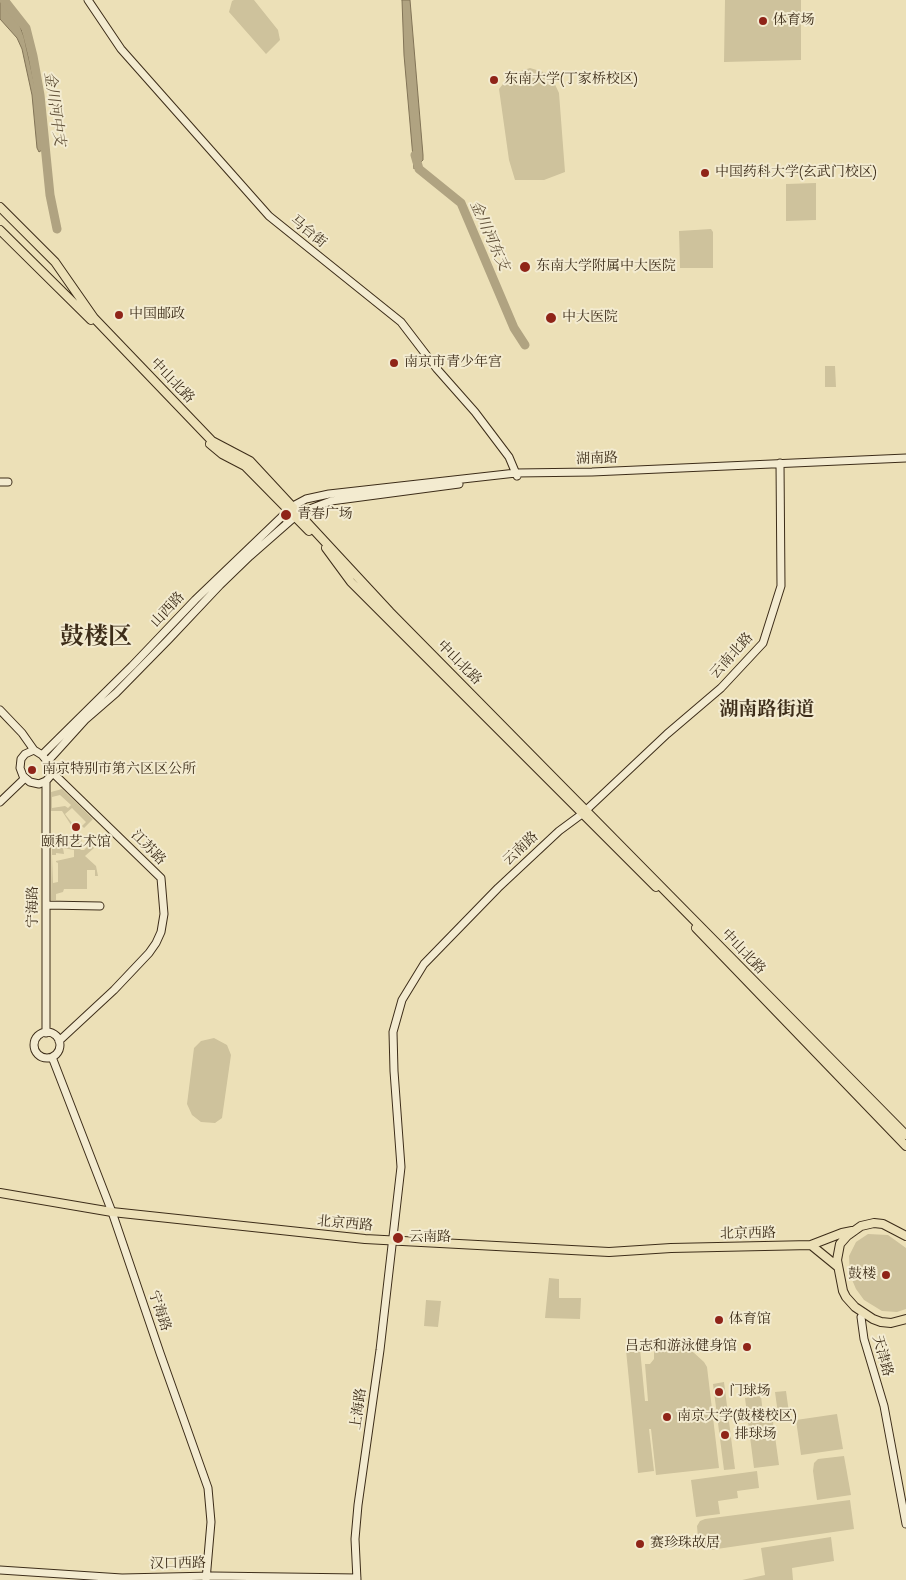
<!DOCTYPE html>
<html>
<head>
<meta charset="utf-8">
<style>
	body { margin:0 }
	canvas { display:block; background:#ece0b7 }
</style>
</head>
<body>
<canvas width="906" height="1580"></canvas>
<script>
const c = document.querySelector('canvas').getContext('2d');
c.lineJoin = 'round';
function paint(path, color) { c.fillStyle = color; c.fill(path, 'evenodd'); }
const toPath = rows => new Path2D(rows.map(r => 'M' + r).join(''));
function stroke(path, color, width, dash) { c.strokeStyle = color; c.lineWidth = width; c.lineCap = dash ? 'butt' : 'round'; c.setLineDash(dash || []); c.stroke(path); }
function label(font, color, halo, rows, align = 'center') {
  c.font = font + ' "IM FELL Great Primer","Noto Serif SC",serif'; c.lineWidth = 4; c.setLineDash([]); c.textBaseline = 'middle'; c.strokeStyle = halo; c.fillStyle = color; for (const [text, x, y, turn = 0] of rows) {
    c.save(); c.translate(x, y); c.rotate((+turn || 0) * Math.PI / 180); c.textAlign = isNaN(turn) ? turn : align; if (halo) c.strokeText(text, 0, 0); c.fillText(text, 0, 0); c.restore();
  }
}
const green = toPath([
	[234,0,254,0,278,30,280,40,266,54,229,12,232,1],
	[725,0,801,0,801,60,724,62],
	[530,68,550,74,559,93,565,172,544,180,515,180,509,160,499,89,511,74],
	[816,183,816,220,786,221,786,184],
	[711,229,713,232,713,268,680,268,679,231],
	[825,366,835,366,836,387,825,387],
	[62,789,93,819,84,828,82,826,86,822,72,808,65,814,72,823,71,825,62,811,51,811,51,792],
	[60,795,71,805,68,808,65,806,52,808,52,797],
	[77,835,82,841,77,846,81,850,84,850,90,844,94,848,85,856,96,866,98,876,95,876,95,870,87,870,87,889,64,889,63,892,56,894,56,900,51,900,52,842,69,843],
	[63,848,74,850,74,857,56,861,56,862,58,863,58,882,53,883,52,855,56,855,56,853,64,854],
	[214,1038,227,1045,231,1055,222,1118,215,1123,201,1122,192,1115,187,1104,194,1048,201,1041],
	[868,1234,888,1235,906,1248,906,1309,897,1312,882,1311,864,1300,856,1289,850,1275,849,1256,856,1242],
	[549,1278,559,1279,559,1298,581,1298,580,1319,545,1318],
	[426,1300,441,1301,438,1327,424,1326],
	[654,1345,680,1345,680,1349,693,1352,704,1362,707,1367,719,1468,656,1475,651,1429,649,1429,654,1471,638,1473,626,1350,640,1349,645,1401,648,1401,645,1364,650,1364,654,1359],
	[724,1382,735,1469,724,1470,713,1384],
	[786,1391,789,1413,778,1414,775,1392],
	[761,1396,764,1423,773,1422,779,1465,754,1468,745,1398],
	[837,1414,843,1449,801,1455,796,1420],
	[844,1456,851,1495,817,1500,813,1471,814,1463,818,1459],
	[757,1471,759,1488,737,1491,738,1498,718,1501,720,1514,696,1517,691,1480],
	[850,1500,854,1529,710,1550,703,1548,698,1539,697,1526,700,1521,705,1519],
	[831,1537,834,1561,792,1568,793,1580,742,1580,765,1575,761,1548]
]);
const water = toPath([
	[0,0,4,0,18,21,24,37,37,95,43,146,42,150,39,152,37,148,32,95,22,49,17,38,0,19,0,0],
	[402,0,410,0,423,155,423,160,414,169,404,55,402,0]
]);
const river = toPath([
	[4,0,26,28,33,56,40,95,50,195,57,229],
	[415,155,419,169,461,203,514,328,525,345]
]);
const secondary = toPath([
	[88,0,121,49,269,216,401,322,437,369,475,412,509,457,517,476],
	[0,482,8,482],
	[0,710,22,733,34,750,42,755,51,766,53,773,161,878,164,914,161,932,156,943,149,953,114,990,59,1041],
	[34,750,25,754,21,759,20,768,23,776,30,782,39,784,46,781,53,773],
	[42,755,132,666,195,600,293,506,306,499,329,494,516,473,592,472,906,458],
	[48,761,86,719,116,693,169,639,220,585,250,556,299,513,331,501,459,484],
	[0,802,24,779],
	[46,905,100,906],
	'34 1045a13 13 0 1 1 26 0a13 13 0 1 1-26 0Z',
	[46,1033,46,781],
	[52,1057,112,1212,160,1353,208,1488,211,1522,206,1580],
	[864,1313,861,1317,864,1339,884,1406,906,1524],
	[0,1570,122,1578,213,1576,357,1578],
	[357,1580,355,1539,358,1505,380,1350,401,1167,394,1071,393,1032,402,1000,424,964,498,888,559,831,582,814,667,734,721,688,763,643,781,586,780,463]
]);
const primary = toPath([
	[0,207,55,262,94,318,212,441,250,461,390,612,906,1135],
	[0,230,91,320],
	[210,444,222,454,245,466,309,531],
	[326,548,351,582,656,887],
	[696,928,906,1146],
	[0,1193,112,1212,365,1239,609,1252,671,1248,811,1245,842,1233,852,1231],
	[906,1236,883,1224,874,1223,861,1226,847,1236,840,1244,837,1260,843,1291,846,1297,855,1307,873,1319,881,1322,891,1323,906,1319],
	[811,1245,838,1267]
]);
const markers = [
	[763,21,5,"#8f2418"],
	[494,80,5,"#8f2418"],
	[705,173,5,"#8f2418"],
	[525,267,6,"#8f2418"],
	[119,315,5,"#8f2418"],
	[551,318,6,"#8f2418"],
	[394,363,5,"#8f2418"],
	[286,515,6,"#8f2418"],
	[32,770,5,"#8f2418"],
	[76,827,5,"#8f2418"],
	[398,1238,6,"#8f2418"],
	[886,1275,5,"#8f2418"],
	[719,1320,5,"#8f2418"],
	[747,1347,5,"#8f2418"],
	[719,1392,5,"#8f2418"],
	[667,1417,5,"#8f2418"],
	[725,1435,5,"#8f2418"],
	[640,1544,5,"#8f2418"]
];
const poiNames = [
	["体育场",773,21],
	["东南大学(丁家桥校区)",504,80],
	["中国药科大学(玄武门校区)",715,173],
	["东南大学附属中大医院",536,267],
	["中国邮政",129,315],
	["中大医院",562,318],
	["南京市青少年宫",404,363],
	["青春广场",297,515],
	["南京特别市第六区区公所",42,770],
	["颐和艺术馆",76,843,"center"],
	["云南路",409,1238],
	["鼓楼",876,1275,"right"],
	["体育馆",729,1320],
	["吕志和游泳健身馆",737,1347,"right"],
	["门球场",729,1392],
	["南京大学(鼓楼校区)",677,1417],
	["排球场",735,1435],
	["赛珍珠故居",650,1544]
];
const streetNames = [
	["马台街",308,232,39],
	["中山北路",172,381,46],
	["湖南路",597,459,-2],
	["山西路",168,610,-47],
	["云南北路",732,656,-48],
	["中山北路",459,663,45],
	["江苏路",148,848,45],
	["云南路",521,849,-43],
	["宁海路",34,907,-90],
	["中山北路",743,952,46],
	["北京西路",345,1224,5],
	["北京西路",748,1234,-1],
	["宁海路",159,1311,71],
	["天津路",882,1356,74],
	["上海路",359,1409,-82],
	["汉口西路",178,1564,-1]
];
const waterNames = [
	["金川河中支",54,109,82],
	["金川河东支",489,236,66]
];
const districtNames = [
	["湖南路街道",767,710]
];
const townNames = [
	["鼓楼区",96,638]
];
paint(green, '#cec29c');
paint(water, '#b0a381');
stroke(water, '#827457', 1);
stroke(river, '#b0a381', 9);
stroke(secondary, '#3d2d19', 9);
stroke(primary, '#3d2d19', 10);
stroke(secondary, '#f3ebd0', 7);
stroke(primary, '#ece0b7', 8);
for (const [x, y, r, color] of markers) { const dot = new Path2D(); dot.arc(x, y, r, 0, 2 * Math.PI); c.fillStyle = color; c.fill(dot); stroke(dot, '#f3ebd0', 2); }
label('14px', '#3d2d19', '#f3ebd0', poiNames, 'left');
label('14px', '#3d2d19', '#f3ebd0', streetNames);
label('italic 15px', '#605038', '#f3ebd0', waterNames);
label('bold 19px', '#3d2d19', '#f3ebd0', districtNames);
label('bold 24px', '#3d2d19', '#f3ebd0', townNames);
</script>
</body>
</html>
